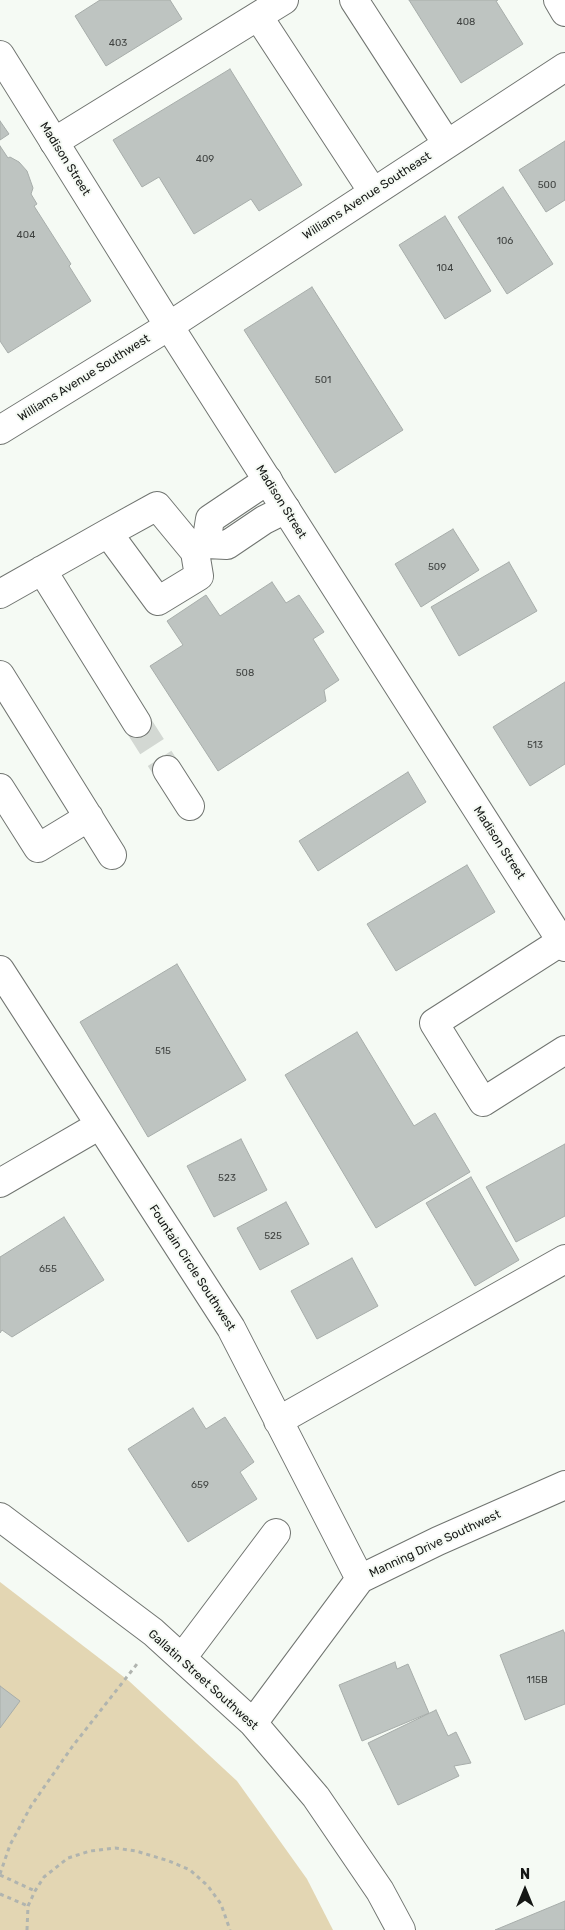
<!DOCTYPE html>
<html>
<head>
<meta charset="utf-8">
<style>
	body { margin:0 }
	#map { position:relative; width:565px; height:1930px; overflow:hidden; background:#f5faf4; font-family:Rubik,sans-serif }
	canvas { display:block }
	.north { position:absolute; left:500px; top:1865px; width:50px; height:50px; -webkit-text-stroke:4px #f5faf4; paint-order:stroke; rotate:0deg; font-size:14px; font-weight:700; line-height:20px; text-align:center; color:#151715 }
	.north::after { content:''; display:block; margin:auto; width:18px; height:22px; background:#151715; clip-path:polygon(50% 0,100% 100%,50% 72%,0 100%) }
</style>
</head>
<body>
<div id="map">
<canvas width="565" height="1930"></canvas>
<div class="north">N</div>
</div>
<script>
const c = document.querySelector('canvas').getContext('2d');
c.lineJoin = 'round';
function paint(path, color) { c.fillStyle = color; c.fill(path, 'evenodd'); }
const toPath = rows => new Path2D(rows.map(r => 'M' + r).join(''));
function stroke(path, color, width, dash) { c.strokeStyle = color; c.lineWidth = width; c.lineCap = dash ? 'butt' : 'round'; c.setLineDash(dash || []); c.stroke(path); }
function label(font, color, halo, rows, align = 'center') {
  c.font = font + ' Rubik,sans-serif'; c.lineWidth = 4; c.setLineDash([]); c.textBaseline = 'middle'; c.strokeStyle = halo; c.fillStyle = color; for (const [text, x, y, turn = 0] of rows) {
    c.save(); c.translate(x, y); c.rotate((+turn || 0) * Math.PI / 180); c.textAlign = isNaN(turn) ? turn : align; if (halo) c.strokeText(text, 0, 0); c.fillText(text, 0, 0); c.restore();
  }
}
const green = toPath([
	[0,1582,129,1681,237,1781,307,1879,333,1930,0,1930]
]);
const building = toPath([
	[100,0,170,0,182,19,106,66,75,16,100,0],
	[409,0,498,0,496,1,523,44,461,83,409,0],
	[230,69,302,185,259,211,251,199,194,234,159,177,142,187,113,140,230,69],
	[0,121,9,134,0,140,0,121],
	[565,141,565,200,546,212,519,170,565,141],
	[0,146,8,158,10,157,19,162,27,171,33,188,31,194,37,204,34,206,71,264,69,266,91,301,8,353,0,341,0,146],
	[503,187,553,264,507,294,458,217,503,187],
	[445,216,491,291,445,319,399,245,445,216],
	[312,287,403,430,335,473,244,330,312,287],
	[453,529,479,570,421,607,395,564,453,529],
	[509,562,537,611,459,656,431,607,509,562],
	[272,582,286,603,299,595,324,632,313,639,339,680,324,690,326,701,218,771,150,666,183,645,167,621,206,595,220,616,272,582],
	[565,682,565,764,530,786,493,727,565,682],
	[408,772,426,802,318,871,299,841,408,772],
	[467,865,495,912,396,971,367,924,467,865],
	[177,964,246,1080,148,1137,80,1022,177,964],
	[357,1032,414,1126,435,1113,470,1172,376,1228,285,1075,357,1032],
	[241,1139,267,1190,214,1217,187,1166,241,1139],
	[565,1144,565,1216,516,1242,486,1187,565,1144],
	[471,1177,519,1260,475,1286,426,1203,471,1177],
	[286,1202,309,1244,260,1270,237,1228,286,1202],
	[64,1217,104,1280,12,1337,2,1330,0,1333,0,1257,64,1217],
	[352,1258,378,1306,317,1339,291,1291,352,1258],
	[193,1408,206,1429,225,1417,254,1462,240,1472,257,1499,188,1542,128,1449,193,1408],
	[563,1630,565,1634,565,1704,525,1720,500,1655,563,1630],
	[395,1662,397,1669,408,1664,429,1713,362,1741,339,1685,395,1662],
	[0,1686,20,1701,0,1728,0,1686],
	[436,1710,448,1736,456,1732,471,1763,454,1766,459,1776,398,1805,368,1743,436,1710],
	[565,1901,565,1930,495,1930,565,1901]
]);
const minorTunnel = toPath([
	[137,723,167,770]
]);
const path = toPath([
	[0,1874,10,1845,31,1806,72,1747,137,1664],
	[0,1875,35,1891],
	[0,1894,28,1906],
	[27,1930,28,1906,35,1891,44,1877,68,1858,90,1851,115,1848,136,1851,169,1861,190,1870,208,1886,221,1904,230,1930]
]);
const minor = toPath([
	[354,0,447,144],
	[558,0,565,12],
	[258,16,373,192],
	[54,142,284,0],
	[0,430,169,326,565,67],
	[206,544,210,519,268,480],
	[195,552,206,544,227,545,264,520,286,509],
	[42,570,137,723],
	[0,594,108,533,157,506,195,552,199,576,158,601,108,533],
	[0,675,112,855],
	[167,770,190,806],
	[0,788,38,848,89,817],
	[562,941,434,1023,483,1102,565,1050],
	[0,970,231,1328,360,1579],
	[0,1183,100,1125],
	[278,1421,565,1259],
	[0,1517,153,1632,253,1723,316,1797,380,1891,401,1930],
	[182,1658,276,1533],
	[253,1723,360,1579,438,1541,565,1485]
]);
const major = toPath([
	[0,55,169,326,565,947]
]);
const numberNames = [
	["408",466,22],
	["403",118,43],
	["409",205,159],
	["500",547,185],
	["404",26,235],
	["106",505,241],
	["104",445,268],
	["501",323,380],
	["509",437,567],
	["508",245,673],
	["513",535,745],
	["515",163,1051],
	["523",227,1178],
	["525",273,1236],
	["655",48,1269],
	["659",200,1485],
	["115B",537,1680]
];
const streetNames = [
	["Madison Street",65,159,58],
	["Williams Avenue Southeast",367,196,-33],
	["Williams Avenue Southwest",84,378,-32],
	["Madison Street",281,502,58],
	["Madison Street",499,843,57],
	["Fountain Circle Southwest",192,1268,57],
	["Manning Drive Southwest",435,1544,-25],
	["Gallatin Street Southwest",203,1680,42]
];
paint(green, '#e3d6b3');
paint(building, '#bec4c1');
stroke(building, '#a7adaa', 1);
stroke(minorTunnel, '#d3d8d3', 28, [28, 14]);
stroke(minor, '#707470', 30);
stroke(major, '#707470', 30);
stroke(path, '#b0b4af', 3, [4, 4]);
stroke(minor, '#fff', 28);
stroke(major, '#fff', 28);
label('10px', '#3f4240', null, numberNames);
label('12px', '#151715', '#f5faf4', streetNames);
</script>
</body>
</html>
